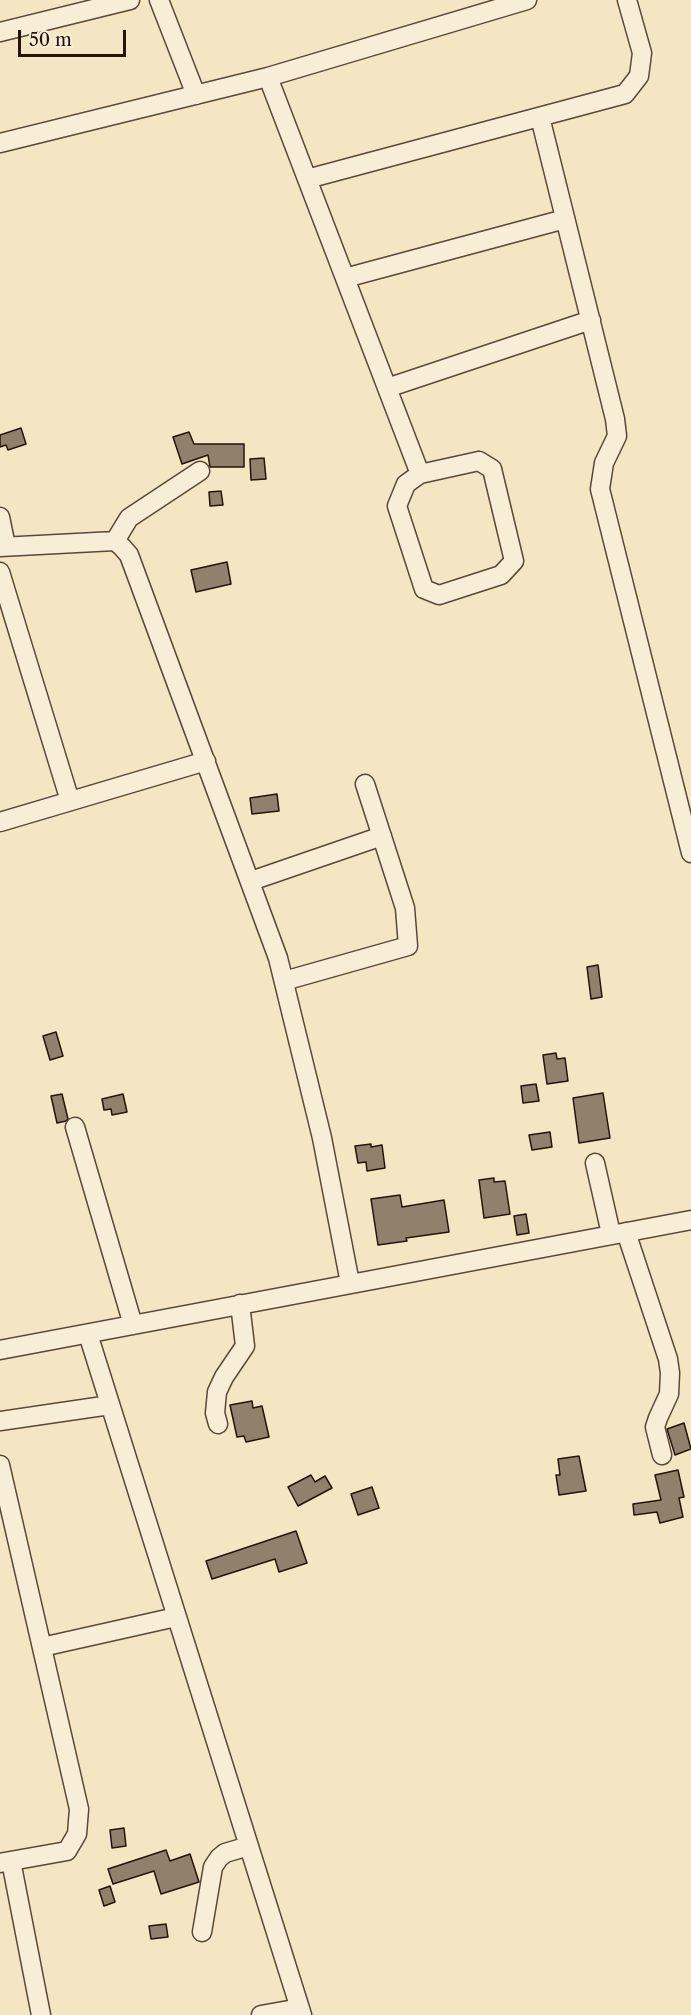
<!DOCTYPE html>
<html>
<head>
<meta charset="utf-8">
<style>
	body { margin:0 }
	#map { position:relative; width:691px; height:2015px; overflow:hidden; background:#f4e5c3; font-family:"Libre Caslon Text",serif }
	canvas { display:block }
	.scale { position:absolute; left:18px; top:30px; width:108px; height:27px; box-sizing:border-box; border:3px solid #25130c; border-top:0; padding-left:8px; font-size:18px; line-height:21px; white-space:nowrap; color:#25130c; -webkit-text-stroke:4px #f8eed8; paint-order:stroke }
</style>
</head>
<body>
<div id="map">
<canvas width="691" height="2015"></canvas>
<div class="scale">50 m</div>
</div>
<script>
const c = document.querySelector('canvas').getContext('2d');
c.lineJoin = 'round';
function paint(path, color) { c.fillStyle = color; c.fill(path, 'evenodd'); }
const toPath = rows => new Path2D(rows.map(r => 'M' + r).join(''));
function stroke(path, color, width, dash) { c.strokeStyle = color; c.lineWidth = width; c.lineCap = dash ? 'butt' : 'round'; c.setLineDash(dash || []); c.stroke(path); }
const building = toPath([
	[21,428,26,444,8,450,6,445,0,447,0,435,21,428],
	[189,432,194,444,244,444,244,467,210,467,208,455,182,464,173,437,189,432],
	[264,458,266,479,251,480,250,459,264,458],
	[221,491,223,505,210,506,209,492,221,491],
	[227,562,231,584,196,592,191,570,227,562],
	[277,794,279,811,252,814,250,798,277,794],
	[598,965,602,997,591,999,587,967,598,965],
	[56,1032,63,1056,50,1060,43,1036,56,1032],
	[556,1053,557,1059,565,1058,568,1081,547,1084,543,1055,556,1053],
	[536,1084,539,1101,523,1103,521,1086,536,1084],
	[603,1093,610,1138,579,1143,573,1098,603,1093],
	[62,1094,68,1119,66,1121,57,1123,51,1096,62,1094],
	[123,1094,127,1112,112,1115,111,1109,104,1110,102,1099,123,1094],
	[550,1132,552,1147,532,1150,529,1135,550,1132],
	[371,1144,371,1147,382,1145,385,1168,367,1171,366,1162,358,1163,355,1146,371,1144],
	[494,1178,494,1182,505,1181,510,1214,484,1218,479,1180,494,1178],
	[400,1195,402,1207,444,1200,449,1232,406,1238,407,1241,378,1245,371,1199,400,1195],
	[526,1214,529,1233,517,1235,514,1216,526,1214],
	[252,1401,253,1408,262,1406,269,1437,246,1442,244,1436,237,1437,230,1405,252,1401],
	[684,1423,691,1449,675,1455,667,1429,684,1423],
	[579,1456,586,1491,559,1495,556,1475,560,1475,558,1459,579,1456],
	[678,1470,684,1497,679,1498,683,1517,660,1523,657,1512,634,1515,633,1504,661,1500,655,1475,678,1470],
	[311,1475,315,1482,325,1476,332,1488,298,1506,288,1487,311,1475],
	[372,1487,379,1508,358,1515,351,1494,372,1487],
	[296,1531,307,1563,279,1572,275,1559,212,1579,206,1561,296,1531],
	[124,1828,126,1846,112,1848,110,1830,124,1828],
	[166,1850,170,1861,190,1854,199,1882,161,1894,154,1871,113,1884,108,1869,166,1850],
	[110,1886,115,1902,104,1906,99,1890,110,1886],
	[166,1924,168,1937,151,1939,149,1926,166,1924]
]);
const minor = toPath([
	[159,0,196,95],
	[0,32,130,0],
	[268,77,527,0],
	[540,117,615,419,617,436,604,463,600,489,691,853],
	[0,143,268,77,420,474],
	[307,179,625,94,639,76,642,53,627,0],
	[345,278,565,219],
	[387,388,591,320],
	[479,461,492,469,514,561,501,575,439,595,424,589,397,506,406,484,420,474,479,461],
	[0,517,6,546],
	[115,541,129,518,200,471],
	[0,547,115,541,122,547,129,555,278,958,322,1138,350,1283],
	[0,572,70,801],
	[0,822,206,761],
	[251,881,382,836],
	[284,981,408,946,405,908,365,784],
	[75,1127,133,1325],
	[595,1163,611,1234],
	[626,1232,668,1359,670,1373,669,1394,658,1418,655,1427,662,1455],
	[88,1334,302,2015],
	[0,1350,691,1220],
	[0,1421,110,1405],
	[218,1424,215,1413,217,1392,224,1377,245,1346,240,1304],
	[0,1465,79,1809,77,1834,67,1851,0,1863],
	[42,1647,176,1617],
	[11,1861,41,2015],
	[202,1932,213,1867,219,1858,225,1853,249,1846],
	[261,2015,300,2008]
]);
paint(building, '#91806b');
stroke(building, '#25130c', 1.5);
stroke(minor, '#59483a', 21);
stroke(minor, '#f8eed8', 18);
</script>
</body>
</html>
